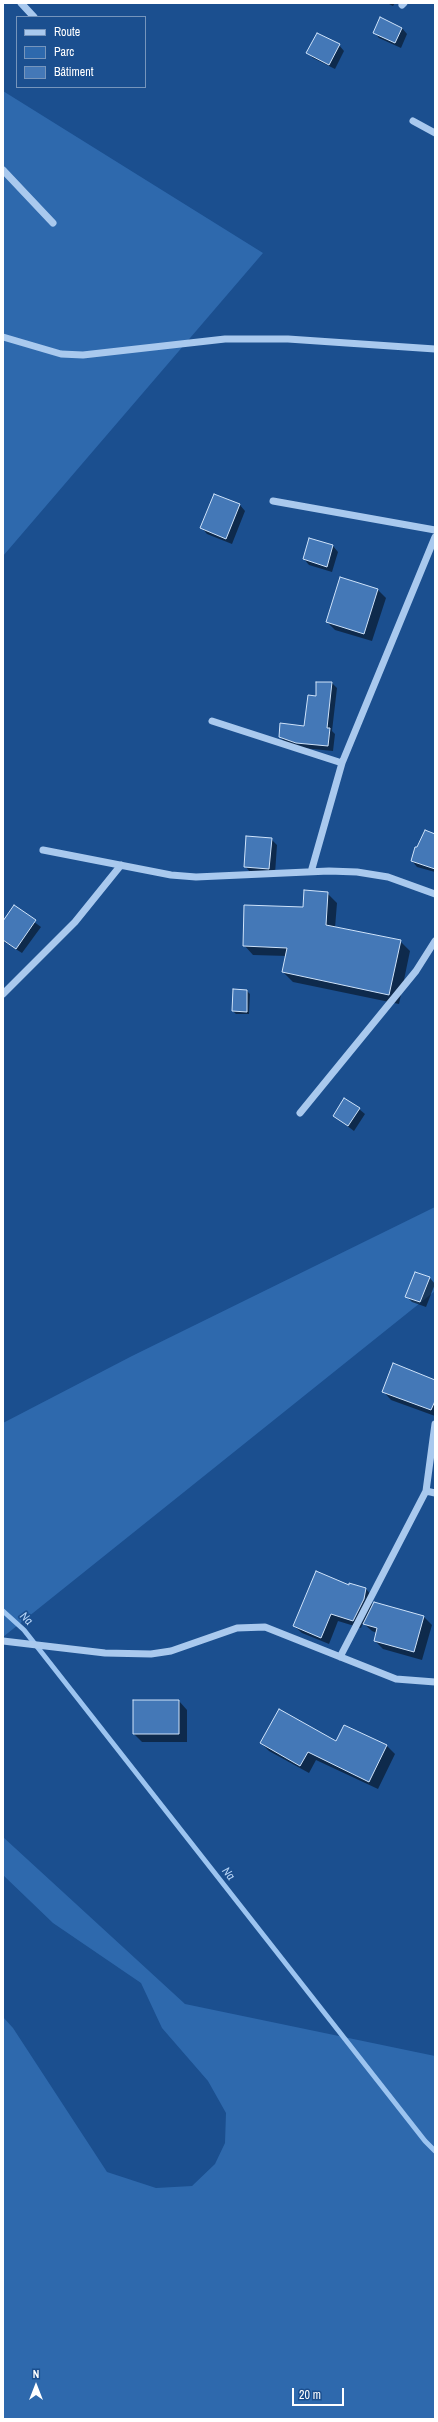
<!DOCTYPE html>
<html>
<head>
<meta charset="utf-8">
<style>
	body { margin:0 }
	#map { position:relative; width:438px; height:2422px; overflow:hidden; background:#1b4f8f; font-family:"Archivo Narrow",sans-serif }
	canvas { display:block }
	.frame { position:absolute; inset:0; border:4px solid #fff; pointer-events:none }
	.legend { position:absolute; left:16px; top:16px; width:130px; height:72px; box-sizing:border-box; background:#1b4f8f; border:1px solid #7695bc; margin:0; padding:5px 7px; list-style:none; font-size:12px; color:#fff }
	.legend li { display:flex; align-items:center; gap:8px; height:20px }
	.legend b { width:20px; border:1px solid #7695bc }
	.north { position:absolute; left:16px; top:2366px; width:40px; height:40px; -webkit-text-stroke:3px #1b4f8f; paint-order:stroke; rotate:0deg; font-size:11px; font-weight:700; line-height:16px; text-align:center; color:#fff }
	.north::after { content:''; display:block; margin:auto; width:14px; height:18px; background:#fff; clip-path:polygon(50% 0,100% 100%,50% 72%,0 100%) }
	.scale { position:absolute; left:292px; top:2388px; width:52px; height:18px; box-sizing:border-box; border:2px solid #fff; border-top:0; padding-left:5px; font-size:12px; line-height:14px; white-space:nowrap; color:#fff; -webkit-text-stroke:3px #1b4f8f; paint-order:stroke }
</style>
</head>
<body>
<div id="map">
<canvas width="438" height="2422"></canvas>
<div class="frame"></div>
<ul class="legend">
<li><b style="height:5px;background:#a9c9ee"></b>Route</li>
<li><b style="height:11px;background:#2e69ad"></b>Parc</li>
<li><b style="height:11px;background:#4478b7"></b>Bâtiment</li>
</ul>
<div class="north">N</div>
<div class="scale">20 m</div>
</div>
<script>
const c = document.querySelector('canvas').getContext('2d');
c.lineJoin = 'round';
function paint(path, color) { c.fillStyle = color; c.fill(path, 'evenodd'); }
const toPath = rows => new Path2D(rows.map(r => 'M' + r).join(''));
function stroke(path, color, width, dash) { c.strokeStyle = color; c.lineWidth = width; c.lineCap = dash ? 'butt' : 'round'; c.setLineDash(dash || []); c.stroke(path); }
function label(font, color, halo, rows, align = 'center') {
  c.font = font + ' "Archivo Narrow",sans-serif'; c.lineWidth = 3.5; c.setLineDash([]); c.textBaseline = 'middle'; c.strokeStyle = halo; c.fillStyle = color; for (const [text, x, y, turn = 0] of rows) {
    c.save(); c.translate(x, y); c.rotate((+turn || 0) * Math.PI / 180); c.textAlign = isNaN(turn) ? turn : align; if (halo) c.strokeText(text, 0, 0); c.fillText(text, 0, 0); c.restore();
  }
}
const green = toPath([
	[3,91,263,253,3,556],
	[435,1207,435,1291,3,1637,3,1423,132,1356],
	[3,1837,185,2004,435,2056,435,2419,3,2419,3,2017,13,2028,107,2172,156,2188,192,2186,215,2164,225,2143,226,2113,208,2081,162,2028,141,1983,53,1923,3,1875]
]);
const shadow = toPath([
	[387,3,395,3,393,6],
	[380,18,402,28,407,34,401,48,379,38,374,32],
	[339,45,344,51,335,69,313,58,308,53],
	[215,495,240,505,245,511,232,544,207,534,202,528],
	[333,546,338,552,332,572,309,565,304,559],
	[378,590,386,598,372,641,335,630,327,622],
	[332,683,337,688,332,731,335,734,333,751,302,748,285,742,280,737,305,727,317,697],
	[435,835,435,872,417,867,412,861],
	[271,839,277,845,275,874,250,872,245,866],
	[327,893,337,903,335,928,400,941,410,951,399,1004,293,982,283,972,287,956,253,955,244,945],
	[14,907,41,927,22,953,3,941,3,923],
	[247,991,250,994,249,1014,236,1014,233,1011],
	[359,1109,365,1114,354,1131,334,1116],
	[416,1273,430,1278,435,1284,426,1307,412,1302,406,1296],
	[435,1381,435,1416,391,1400,383,1391],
	[349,1586,366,1589,373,1597,371,1609,375,1603,424,1617,432,1625,422,1660,383,1649,375,1641,377,1633,372,1631,363,1623,361,1628,338,1621,329,1644,302,1633,294,1626],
	[179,1701,187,1710,187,1742,142,1742,134,1734],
	[345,1726,387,1746,395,1754,378,1789,316,1760,309,1773,269,1751,261,1743,337,1743]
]);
const stream = toPath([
	[3,1611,24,1630,425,2141,435,2151]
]);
const building = toPath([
	[380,17,402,28,395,43,373,33,380,17],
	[317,33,340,44,329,65,306,53,317,33],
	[214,494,240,504,226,539,200,528,214,494],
	[309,538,333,545,327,567,303,559,309,538],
	[340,577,378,589,364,634,326,622,340,577],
	[316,682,332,682,327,728,330,728,328,746,296,743,279,737,280,723,304,726,308,695,316,696,316,682],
	[425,830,435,834,435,869,411,861,415,847,417,847,425,830],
	[246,836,272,838,269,869,244,867,246,836],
	[304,890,328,892,326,925,401,940,389,995,282,972,287,948,243,946,244,905,303,907,304,890],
	[14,905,36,920,16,949,3,940,3,921,14,905],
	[233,989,247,990,247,1012,232,1011,233,989],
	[344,1098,360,1108,348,1126,333,1116,344,1098],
	[415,1272,430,1277,420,1302,405,1297,415,1272],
	[393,1363,435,1380,435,1401,431,1410,382,1392,393,1363],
	[316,1571,349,1585,349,1583,366,1588,364,1599,353,1621,331,1614,321,1638,293,1626,316,1571],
	[374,1602,424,1616,414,1652,374,1641,377,1628,363,1624,374,1602],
	[133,1700,179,1700,179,1734,133,1734,133,1700],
	[279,1709,336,1741,344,1725,387,1745,369,1782,308,1752,300,1766,260,1743,279,1709]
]);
const minor = toPath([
	[21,3,34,17],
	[402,5,404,3],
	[413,121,435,133],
	[3,170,53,223],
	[3,337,61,354,83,355,225,339,288,339,435,349],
	[273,501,435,530],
	[212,721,342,763],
	[43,850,171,875,196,877,329,871,357,872,388,877,435,894],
	[311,872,342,763,435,537],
	[3,994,75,922,121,865],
	[300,1113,416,971,435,941],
	[426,1491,435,1493],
	[3,1641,105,1653,151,1654,171,1651,237,1628,265,1627,396,1679,435,1682],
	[340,1657,426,1491,435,1424]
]);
const waterNames = [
	["Na",26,1619,45],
	["Na",228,1874,52]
];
paint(green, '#2e69ad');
paint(shadow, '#0007');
stroke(stream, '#9cc4f0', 5);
paint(building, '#4478b7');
stroke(building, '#cfe3fa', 1);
stroke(minor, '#a9c9ee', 7);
label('italic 12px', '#b5d3f5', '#1b4f8f', waterNames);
</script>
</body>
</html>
